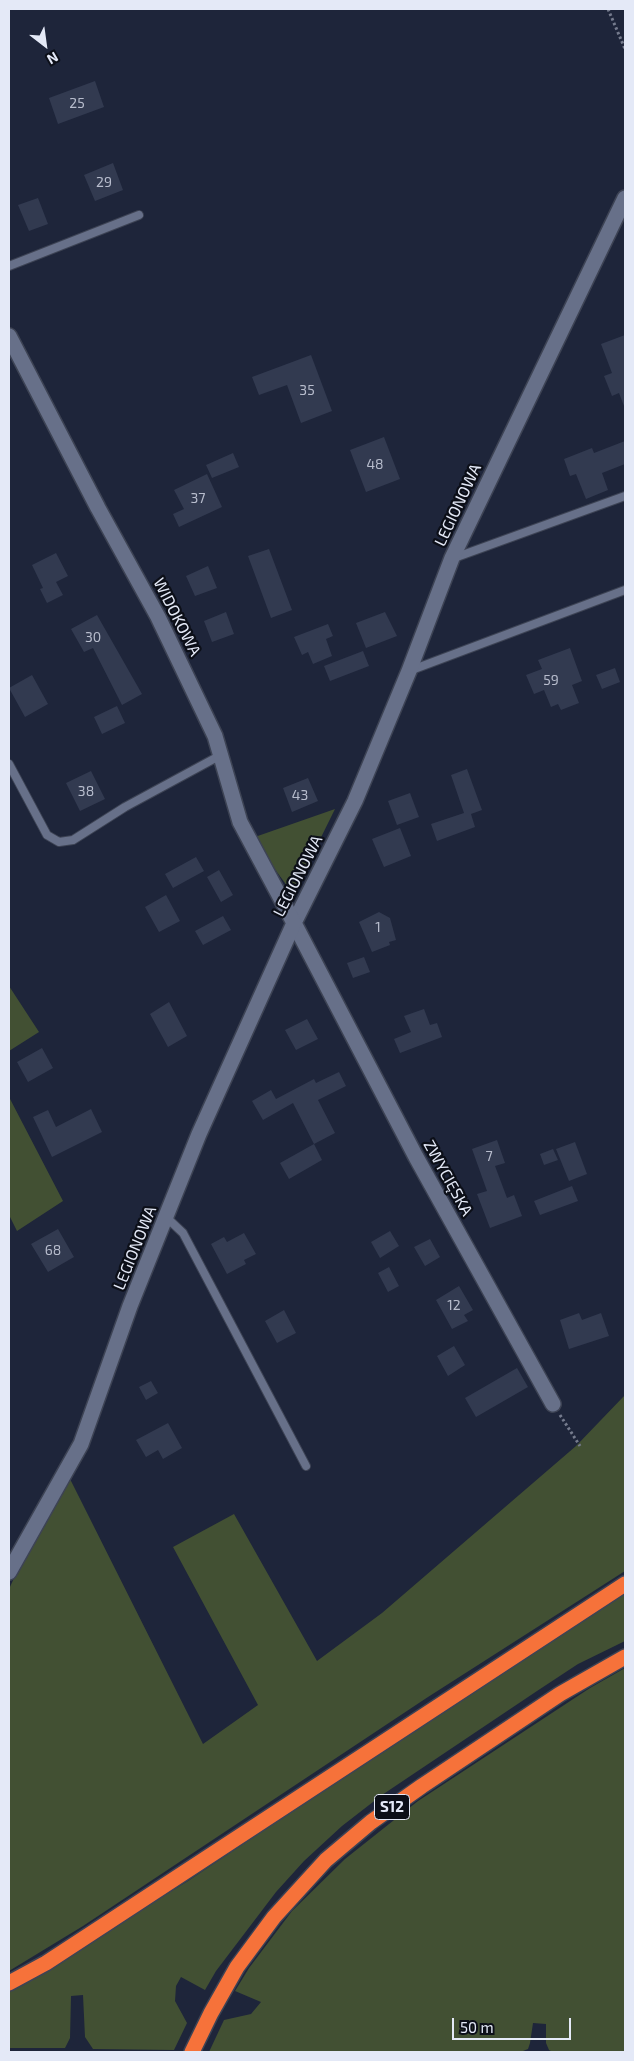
<!DOCTYPE html>
<html>
<head>
<meta charset="utf-8">
<style>
	body { margin:0 }
	#map { position:relative; width:634px; height:2061px; overflow:hidden; background:#1e253a; font-family:"Exo 2",sans-serif }
	canvas { display:block }
	.frame { position:absolute; inset:0; border:10px solid #e4e9f7; pointer-events:none }
	.north { position:absolute; left:20px; top:20px; width:50px; height:50px; -webkit-text-stroke:4px #0c0f18; paint-order:stroke; rotate:150deg; font-size:14px; font-weight:700; line-height:20px; text-align:center; color:#e4e9f7 }
	.north::after { content:''; display:block; margin:auto; width:18px; height:22px; background:#e4e9f7; clip-path:polygon(50% 0,100% 100%,50% 72%,0 100%) }
	.scale { position:absolute; left:452px; top:2018px; width:119px; height:22px; box-sizing:border-box; border:2px solid #e4e9f7; border-top:0; padding-left:6px; font-size:15px; line-height:18px; white-space:nowrap; color:#e4e9f7; -webkit-text-stroke:4px #0c0f18; paint-order:stroke }
</style>
</head>
<body>
<div id="map">
<canvas width="634" height="2061"></canvas>
<div class="frame"></div>
<div class="north">N</div>
<div class="scale">50 m</div>
</div>
<script>
const c = document.querySelector('canvas').getContext('2d');
c.lineJoin = 'round';
function paint(path, color) { c.fillStyle = color; c.fill(path, 'evenodd'); }
const toPath = rows => new Path2D(rows.map(r => 'M' + r).join(''));
function stroke(path, color, width, dash) { c.strokeStyle = color; c.lineWidth = width; c.lineCap = dash ? 'butt' : 'round'; c.setLineDash(dash || []); c.stroke(path); }
function label(font, color, halo, rows, align = 'center') {
  c.font = font + ' "Exo 2",sans-serif'; c.lineWidth = 4.5; c.setLineDash([]); c.textBaseline = 'middle'; c.strokeStyle = halo; c.fillStyle = color; for (const [text, x, y, turn = 0] of rows) {
    c.save(); c.translate(x, y); c.rotate((+turn || 0) * Math.PI / 180); c.textAlign = isNaN(turn) ? turn : align; if (halo) c.strokeText(text, 0, 0); c.fillText(text, 0, 0); c.restore();
  }
}
const green = toPath([
	[335,809,293,894,252,838],
	[9,986,39,1032,9,1051],
	[9,1097,63,1201,17,1231,9,1215],
	[625,1395,625,1571,428,1697,83,1926,9,1971,9,1589,21,1563,70,1479,203,1744,258,1705,173,1547,234,1514,317,1661,382,1613,576,1446],
	[625,1592,625,1641,578,1664,537,1691,382,1795,342,1826,304,1861,276,1892,216,1971,205,1990,181,1977,176,1986,175,2001,187,2023,174,2050,93,2049,85,2037,83,1995,71,1996,70,2038,65,2048,9,2048,9,1990,188,1881,387,1747],
	[625,1668,625,2052,553,2052,549,2050,546,2043,546,2024,533,2023,530,2043,528,2049,523,2051,209,2052,224,2020,251,2014,261,2002,235,1991,249,1968,292,1911,345,1859,418,1801,590,1688]
]);
const building = toPath([
	[95,81,104,107,58,124,49,98],
	[113,163,123,190,95,201,84,175],
	[38,198,48,224,29,231,18,205],
	[625,335,625,406,624,406,619,393,612,396,604,376,612,373,601,344],
	[311,355,332,411,301,423,287,385,259,395,252,377],
	[384,437,400,479,366,492,350,450],
	[625,441,625,464,602,473,608,490,586,499,576,474,570,476,564,459,592,448,594,453],
	[233,453,239,467,212,478,206,465],
	[207,474,222,507,179,527,173,514,184,509,174,490],
	[269,549,292,610,271,618,248,556],
	[56,553,68,576,56,582,63,595,47,603,40,589,43,588,32,565],
	[208,566,217,588,195,596,186,576],
	[226,612,234,634,212,642,204,621],
	[385,612,397,636,366,648,356,623],
	[97,615,142,694,122,705,93,648,84,652,71,629],
	[328,624,333,636,326,639,332,656,313,664,308,652,302,655,294,637],
	[570,648,582,681,572,685,579,703,561,710,558,704,551,707,544,690,534,694,526,675,542,669,538,660],
	[363,651,369,666,330,681,324,666],
	[615,668,620,682,602,689,596,675],
	[32,675,48,704,25,717,9,688],
	[117,706,125,723,102,734,94,717],
	[467,769,482,810,471,814,475,827,437,841,431,824,464,813,451,775],
	[91,771,105,799,80,811,66,783],
	[308,778,318,801,292,812,283,788],
	[410,793,419,817,397,825,388,801],
	[400,828,411,856,384,867,372,839],
	[196,857,204,871,173,888,165,874],
	[219,870,233,895,221,902,207,877],
	[166,895,180,921,159,932,145,907],
	[379,912,390,918,396,940,389,942,390,945,372,952,359,922],
	[223,916,231,930,203,945,195,931],
	[364,957,370,972,353,978,347,963],
	[169,1002,187,1036,168,1047,150,1014],
	[424,1009,430,1025,437,1023,442,1037,400,1053,394,1039,411,1032,404,1016],
	[307,1019,318,1039,296,1050,285,1030],
	[42,1048,53,1068,28,1082,17,1062],
	[339,1072,346,1086,318,1100,335,1133,314,1144,293,1103,263,1120,252,1101,271,1090,276,1099,314,1079,316,1083],
	[91,1109,102,1132,52,1157,33,1117,48,1110,56,1127],
	[497,1140,505,1163,495,1166,507,1198,514,1195,522,1216,490,1228,477,1194,487,1191,472,1149],
	[575,1142,587,1174,569,1181,556,1149],
	[314,1144,322,1160,289,1179,280,1163],
	[553,1149,558,1160,544,1165,540,1154],
	[572,1186,578,1201,540,1215,534,1201],
	[58,1229,74,1257,48,1272,31,1244],
	[390,1231,399,1246,380,1258,371,1242],
	[244,1233,256,1254,244,1260,246,1264,227,1274,211,1244,224,1237,227,1242],
	[430,1239,440,1257,425,1266,414,1247],
	[389,1267,399,1286,388,1292,378,1273],
	[459,1286,473,1310,464,1315,468,1321,452,1329,436,1300],
	[284,1310,296,1333,277,1343,265,1321],
	[579,1313,582,1320,601,1313,609,1336,569,1349,560,1320],
	[454,1346,465,1365,448,1376,437,1356],
	[517,1368,528,1387,476,1417,465,1398],
	[151,1381,158,1393,146,1400,139,1387],
	[168,1423,182,1448,163,1459,158,1450,146,1457,136,1440]
]);
const path = toPath([
	[608,9,625,49],
	[560,1415,580,1446]
]);
const lane = toPath([
	[9,266,139,215],
	[454,558,625,496],
	[409,671,625,590],
	[9,764,47,835,59,842,73,840,125,807,221,755],
	[166,1217,183,1233,306,1466]
]);
const street = toPath([
	[553,1404,416,1157,294,923,355,801,409,671,452,558,625,198]
]);
const secondary = toPath([
	[9,336,98,508,158,617,215,736,240,822,294,923,199,1134,130,1306,81,1444,9,1572]
]);
const highway = toPath([
	[9,1983,46,1963,625,1584],
	[192,2052,211,2013,237,1967,274,1917,326,1860,371,1822,422,1786,560,1694,625,1657]
]);
const numberNames = [
	["25",77,103],
	["29",104,182],
	["35",307,390],
	["48",375,464],
	["37",198,498],
	["30",93,637],
	["59",551,680],
	["38",86,791],
	["43",300,795],
	["1",378,927],
	["7",489,1156],
	["68",53,1250],
	["12",454,1305]
];
const shields = [
	[392,1807,35]
];
const shieldNames = [
	["S12",392,1807]
];
const streetNames = [
	["LEGIONOWA",458,505,-65],
	["WIDOKOWA",177,617,63],
	["LEGIONOWA",298,876,-63],
	["ZWYCIĘSKA",448,1178,61],
	["LEGIONOWA",135,1248,-68]
];
paint(green, '#425033');
paint(building, '#323a50');
stroke(lane, '#3d4354', 10);
stroke(street, '#3d4354', 18);
stroke(secondary, '#3d4354', 18);
stroke(highway, '#3d4354', 18);
stroke(path, '#757b8d', 3, [2.5, 2.5]);
stroke(lane, '#677089', 8);
stroke(street, '#677089', 15);
stroke(secondary, '#677089', 15);
stroke(highway, '#f6723a', 15);
label('14px', '#b8bdcd', null, numberNames);
for (const [x, y, w] of shields) { const box = new Path2D(); box.roundRect(x - w / 2, y - 12.5, w, 25, 4); c.fillStyle = '#0c0f18'; c.fill(box); stroke(box, '#e4e9f7', 1); }
label('bold 15px', '#e4e9f7', null, shieldNames);
label('16px', '#e4e9f7', '#0c0f18', streetNames);
</script>
</body>
</html>
